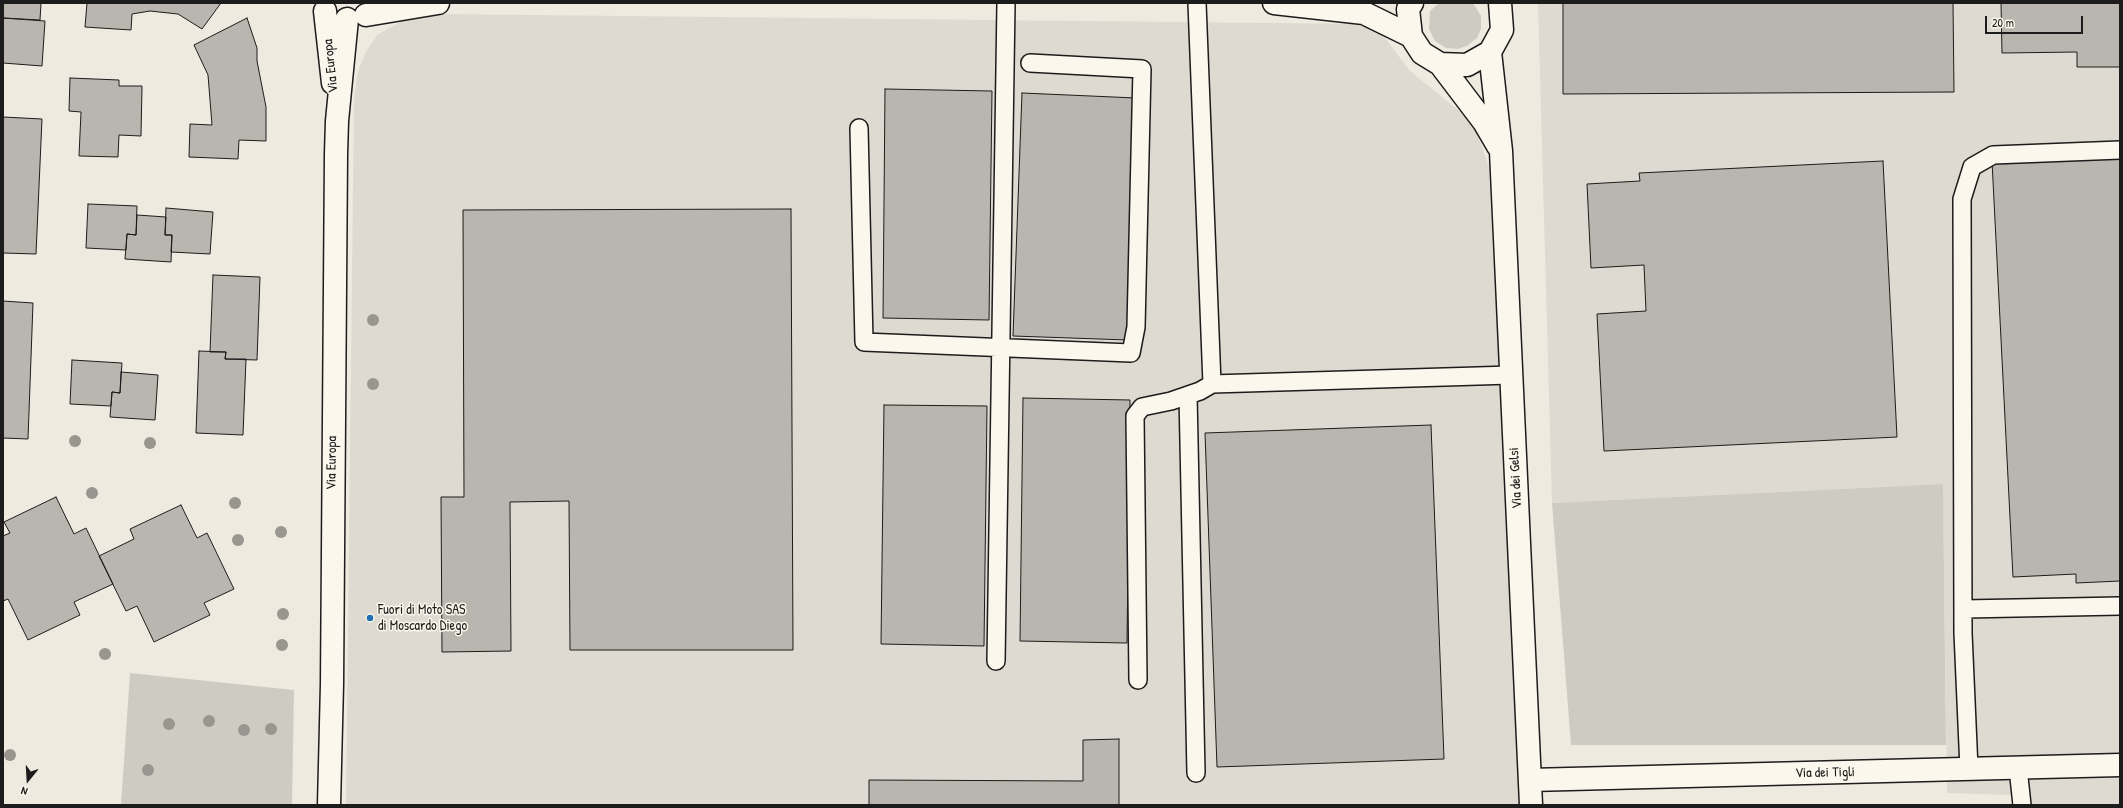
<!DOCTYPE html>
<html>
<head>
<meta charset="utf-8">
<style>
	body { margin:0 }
	#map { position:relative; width:2123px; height:808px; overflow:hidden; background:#eeeadf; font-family:"Patrick Hand",sans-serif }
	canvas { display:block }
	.frame { position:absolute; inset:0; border:4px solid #1c1c1c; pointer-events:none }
	.north { position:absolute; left:8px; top:760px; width:40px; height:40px; -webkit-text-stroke:3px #fbf7ec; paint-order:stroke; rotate:198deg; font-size:11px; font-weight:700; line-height:16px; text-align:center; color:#1c1c1c }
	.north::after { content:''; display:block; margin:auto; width:14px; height:18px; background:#1c1c1c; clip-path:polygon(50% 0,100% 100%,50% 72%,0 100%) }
	.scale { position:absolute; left:1985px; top:16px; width:98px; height:18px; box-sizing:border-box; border:2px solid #1c1c1c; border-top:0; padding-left:5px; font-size:12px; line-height:14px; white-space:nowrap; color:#1c1c1c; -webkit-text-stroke:3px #fbf7ec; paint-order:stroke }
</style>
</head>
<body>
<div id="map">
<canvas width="2123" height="808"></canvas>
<div class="frame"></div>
<div class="north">N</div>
<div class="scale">20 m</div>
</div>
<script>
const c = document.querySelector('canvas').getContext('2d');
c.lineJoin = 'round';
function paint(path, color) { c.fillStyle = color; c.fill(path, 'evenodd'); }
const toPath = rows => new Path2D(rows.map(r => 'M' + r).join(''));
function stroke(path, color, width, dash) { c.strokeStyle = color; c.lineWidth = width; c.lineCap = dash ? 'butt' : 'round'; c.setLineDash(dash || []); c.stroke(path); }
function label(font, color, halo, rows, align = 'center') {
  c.font = font + ' "Patrick Hand",sans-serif'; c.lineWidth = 3; c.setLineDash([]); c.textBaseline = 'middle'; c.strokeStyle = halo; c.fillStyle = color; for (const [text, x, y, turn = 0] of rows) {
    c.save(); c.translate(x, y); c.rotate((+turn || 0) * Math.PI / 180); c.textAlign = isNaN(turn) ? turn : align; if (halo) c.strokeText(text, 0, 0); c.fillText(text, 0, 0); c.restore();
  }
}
const built = toPath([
	[1538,3,2120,3,2120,805,2013,805,2013,795,1947,793,1943,484,1552,503],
	[437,14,1364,24,1373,27,1382,34,1409,70,1465,116,1477,133,1489,167,1521,805,346,805,354,98,358,71,365,54,377,35,404,20]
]);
const green = toPath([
	[1439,3,1473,3,1481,16,1481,29,1477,38,1467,46,1457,49,1446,48,1435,41,1429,29,1430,11],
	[1943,484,1946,745,1571,745,1552,503],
	[130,673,294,690,292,805,121,805]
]);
const building = toPath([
	[3,3,41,3,40,20,3,18,3,3],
	[87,3,221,3,202,29,178,14,150,11,132,14,131,30,85,27,87,3],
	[1563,3,1953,3,1954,92,1563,94,1563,3],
	[2001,3,2120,3,2120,67,2077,67,2077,52,2002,53,2001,3],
	[3,18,45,21,42,66,3,63,3,18],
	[247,18,257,48,257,61,266,107,266,141,239,140,238,159,189,157,190,124,212,125,208,75,194,45,247,18],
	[70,78,119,80,119,86,142,86,141,136,119,135,118,157,79,156,81,112,69,111,70,78],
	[885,89,992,91,989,320,883,318,885,89],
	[1022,93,1136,98,1128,340,1013,336,1022,93],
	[3,117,42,119,36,254,3,253,3,117],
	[2120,155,2120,581,2076,583,2076,574,2013,577,1992,161,2120,155],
	[1883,161,1897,437,1604,451,1597,314,1646,311,1644,265,1591,268,1587,184,1640,181,1639,173,1883,161],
	[88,204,137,206,136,235,127,234,126,250,86,248,88,204],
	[166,208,213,212,210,254,171,252,172,235,165,235,166,208],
	[791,209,793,650,570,650,569,501,510,502,511,651,442,652,441,497,464,497,463,210,791,209],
	[137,215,166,217,165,235,172,235,171,262,125,259,127,234,136,235,137,215],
	[213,275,260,277,257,360,225,359,226,352,210,352,213,275],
	[3,301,33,303,28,439,3,438,3,301],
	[199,351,226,352,225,359,246,359,243,435,196,433,199,351],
	[72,360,122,363,120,393,112,392,111,406,70,404,72,360],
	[121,372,158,375,155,420,110,417,112,392,120,393,121,372],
	[1023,398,1130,400,1127,643,1020,641,1023,398],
	[884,405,987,406,984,646,881,644,884,405],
	[1431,425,1444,759,1217,767,1205,433,1431,425],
	[56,497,74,534,86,528,113,584,74,602,80,615,28,640,8,599,3,601,3,536,10,533,4,522,56,497],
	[181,505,197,538,207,533,234,589,204,603,210,615,154,642,137,606,126,611,99,556,134,539,130,529,181,505],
	[1119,739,1119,805,869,805,869,780,1083,781,1083,740,1119,739]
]);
const lane = toPath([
	[859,128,864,342,1131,353,1136,327,1142,69,1030,63],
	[1212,384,1511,375],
	[1188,395,1196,773],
	[1964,609,2120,606],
	[996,661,1006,3],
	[1138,680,1135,416,1142,407,1171,401,1200,391,1212,384,1197,3],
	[2018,768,2022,805],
	[1969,769,1963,633,1962,199,1972,167,1993,155,2120,150]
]);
const street = toPath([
	[1274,3,1364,13,1411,36],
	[1412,3,1408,9,1411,36,1422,53,1440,64,1467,65,1490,52,1502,30,1500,3],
	[325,11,333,83],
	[366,15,438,3],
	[1490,52,1501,151,1531,805],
	[1440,64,1484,122,1498,146],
	[1530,780,2120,765],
	[329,805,332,684,336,154,337,121,347,19]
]);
const trees = [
	[373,320],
	[373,384],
	[75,441],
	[150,443],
	[92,493],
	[235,503],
	[281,532],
	[238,540],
	[283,614],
	[282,645],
	[105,654],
	[209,721],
	[169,724],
	[271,729],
	[244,730],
	[10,755],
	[148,770]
];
const markers = [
	[370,618,4,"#1f6fb2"]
];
const streetNames = [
	["Via Europa",331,66,-96],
	["Via Europa",332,463,-89],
	["Via dei Gelsi",1516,478,-93],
	["Via dei Tigli",1825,773,-1]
];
const poiNames = [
	["Fuori di Moto SAS",378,610],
	["di Moscardo Diego",378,626]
];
paint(built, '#dedad1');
paint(green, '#ceccc2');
paint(building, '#b9b6af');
stroke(building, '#1c1c1c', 1);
stroke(lane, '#1c1c1c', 20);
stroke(street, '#1c1c1c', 25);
stroke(lane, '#fbf7ec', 17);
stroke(street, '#fbf7ec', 22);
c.fillStyle = '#98968f';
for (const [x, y] of trees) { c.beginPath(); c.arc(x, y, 6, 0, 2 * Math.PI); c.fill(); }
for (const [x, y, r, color] of markers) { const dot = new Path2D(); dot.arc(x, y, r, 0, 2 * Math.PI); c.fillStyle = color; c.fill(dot); stroke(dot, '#fbf7ec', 1.5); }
label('14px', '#1c1c1c', '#fbf7ec', streetNames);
label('14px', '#1c1c1c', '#fbf7ec', poiNames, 'left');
</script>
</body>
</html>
